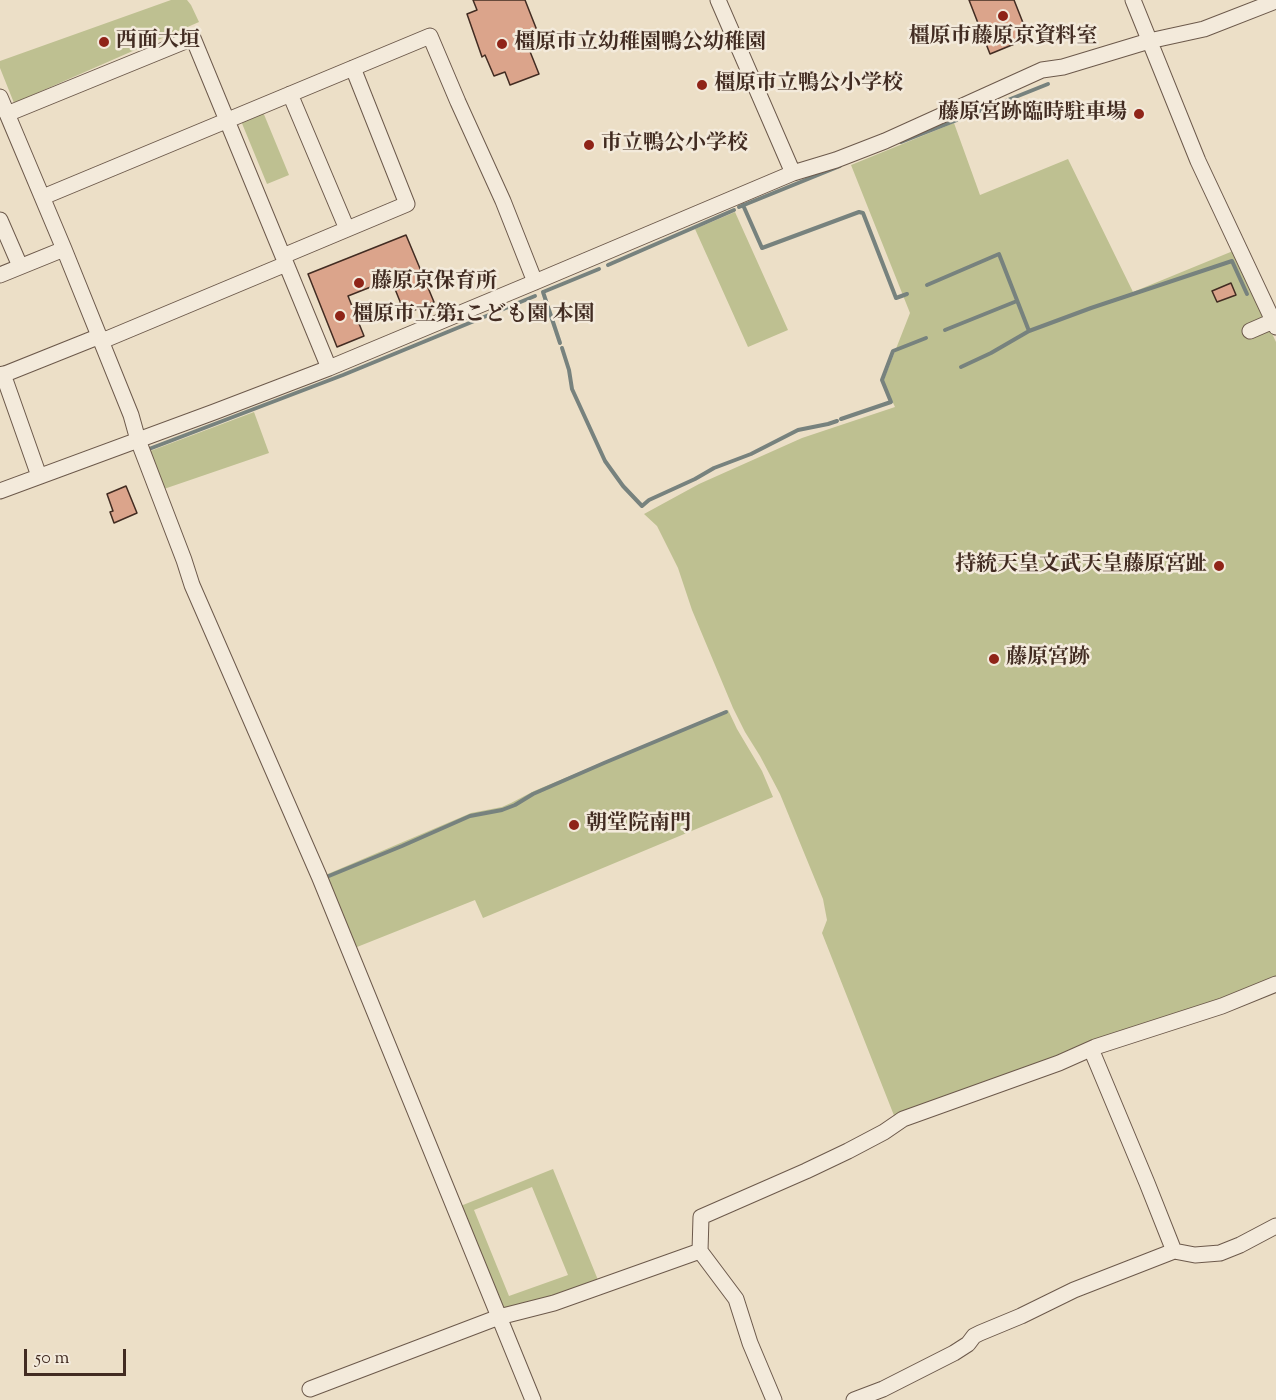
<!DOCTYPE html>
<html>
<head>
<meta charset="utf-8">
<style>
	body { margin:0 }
	#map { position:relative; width:1276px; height:1400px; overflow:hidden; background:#ecdfc7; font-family:"Sorts Mill Goudy",serif }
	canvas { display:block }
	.scale { position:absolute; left:24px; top:1349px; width:102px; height:27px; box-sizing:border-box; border:3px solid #422c22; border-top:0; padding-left:8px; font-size:18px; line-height:21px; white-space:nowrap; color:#422c22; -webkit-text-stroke:4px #f3eadb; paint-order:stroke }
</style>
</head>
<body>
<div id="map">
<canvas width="1276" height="1400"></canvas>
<div class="scale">50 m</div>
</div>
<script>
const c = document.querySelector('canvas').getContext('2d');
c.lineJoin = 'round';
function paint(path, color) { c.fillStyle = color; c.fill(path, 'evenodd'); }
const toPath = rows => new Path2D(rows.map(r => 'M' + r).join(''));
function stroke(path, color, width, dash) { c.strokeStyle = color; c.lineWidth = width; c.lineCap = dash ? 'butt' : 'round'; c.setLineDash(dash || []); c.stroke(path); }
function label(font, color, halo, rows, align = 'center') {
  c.font = font + ' "Sorts Mill Goudy","Noto Serif JP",serif'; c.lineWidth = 5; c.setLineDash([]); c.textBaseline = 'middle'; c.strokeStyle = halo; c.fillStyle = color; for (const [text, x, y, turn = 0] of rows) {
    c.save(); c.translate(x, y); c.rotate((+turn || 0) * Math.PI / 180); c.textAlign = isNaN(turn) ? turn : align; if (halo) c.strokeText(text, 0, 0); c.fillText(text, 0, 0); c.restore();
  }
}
const green = toPath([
	[171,0,187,0,191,5,199,22,14,103,0,68,0,61],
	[263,112,289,175,267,184,241,121],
	[954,123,980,195,1068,159,1133,292,1233,251,1276,342,1276,978,895,1118,822,933,827,920,823,899,780,794,760,756,745,732,733,708,692,610,678,568,657,526,644,514,699,484,802,438,895,407,883,382,910,313,851,165],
	[735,212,788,330,748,347,695,229],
	[254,412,269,453,161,490,145,453],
	[728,710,737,729,762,771,773,797,483,918,475,900,352,949,323,876,471,813,502,807,511,803,534,791],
	[553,1169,598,1280,556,1295,501,1311,458,1207],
	[532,1187,568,1275,509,1296,474,1210]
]);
const stream = toPath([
	[1003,102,1048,84],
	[901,142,995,105],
	[743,205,762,248,859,212,863,213,896,298,907,294],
	[739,207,840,166],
	[608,265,734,210],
	[927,285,999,254,1029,331,1091,308,1232,261,1247,294],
	[543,292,599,269],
	[543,292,560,343],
	[945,330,1017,301],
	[562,348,569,370,572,389,605,461,623,486,642,506,649,500,695,479,714,468,751,454,798,430,828,424,837,421],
	[961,367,991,353,1029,331],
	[841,419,891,402,882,380,893,351,926,338],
	[149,449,343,375,535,296],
	[324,878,402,846,470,816,502,810,515,805,533,794,604,763,726,712]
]);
const building = toPath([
	[473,0,525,0,538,33,533,35,535,41,527,44,539,74,510,85,505,72,494,76,485,55,482,57,467,14,477,10,473,0],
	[969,0,1014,0,1029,38,990,54,969,0],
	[406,235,434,302,405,314,391,279,348,296,364,336,337,347,308,274,406,235],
	[1231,283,1236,295,1217,302,1212,291,1231,283],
	[126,486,137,513,114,523,110,512,113,511,107,494,126,486]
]);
const minor = toPath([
	[718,0,793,173],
	[1133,0,1198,161,1276,327],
	[290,94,347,229],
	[0,97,64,249,131,415,138,440,184,560,192,585,319,876,533,1400],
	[7,114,193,38,329,368],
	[43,197,430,36,458,102,503,201,535,282],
	[0,220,20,266],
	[283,256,407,204,353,68],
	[0,275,64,249],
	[1250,331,1273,321],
	[102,341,286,264],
	[3,374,39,476],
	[0,376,100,336],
	[0,491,214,412,329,368,535,282,793,173,836,160,885,141,1042,70,1063,67,1149,41,1204,29,1276,1],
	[1091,1049,1147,1183,1174,1251],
	[310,1389,499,1317,554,1303,700,1251],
	[774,1400,750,1343,736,1299,700,1251,701,1217,806,1171,848,1151,884,1132,903,1119,1059,1063,1095,1047,1222,1006,1276,984],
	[854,1400,883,1389,954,1353,968,1344,974,1336,980,1333,1021,1316,1074,1290,1174,1251,1195,1255,1220,1253,1240,1245,1276,1226]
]);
const markers = [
	[1003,16,6,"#8f2418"],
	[104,42,6,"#8f2418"],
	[502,44,6,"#8f2418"],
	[702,85,6,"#8f2418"],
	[1139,114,6,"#8f2418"],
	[589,145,6,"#8f2418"],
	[359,283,6,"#8f2418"],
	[340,316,6,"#8f2418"],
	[1219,566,6,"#8f2418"],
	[994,659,6,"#8f2418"],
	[574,825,6,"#8f2418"]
];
const poiNames = [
	["橿原市藤原京資料室",1003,38,"center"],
	["西面大垣",116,42],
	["橿原市立幼稚園鴨公幼稚園",514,44],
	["橿原市立鴨公小学校",714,85],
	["藤原宮跡臨時駐車場",1127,114,"right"],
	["市立鴨公小学校",601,145],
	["藤原京保育所",371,283],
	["橿原市立第1こども園 本園",352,316],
	["持統天皇文武天皇藤原宮趾",1207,566,"right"],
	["藤原宮跡",1006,659],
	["朝堂院南門",586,825]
];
paint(green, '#bec091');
stroke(stream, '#77827e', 4);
paint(building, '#dba48b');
stroke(building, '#422c22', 1.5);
stroke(minor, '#6c594b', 17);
stroke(minor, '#f3eadb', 15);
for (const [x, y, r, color] of markers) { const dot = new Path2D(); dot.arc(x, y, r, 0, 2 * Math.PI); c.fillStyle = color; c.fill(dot); stroke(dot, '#f3eadb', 2); }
label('bold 21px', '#422c22', '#f3eadb', poiNames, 'left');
</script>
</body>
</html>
